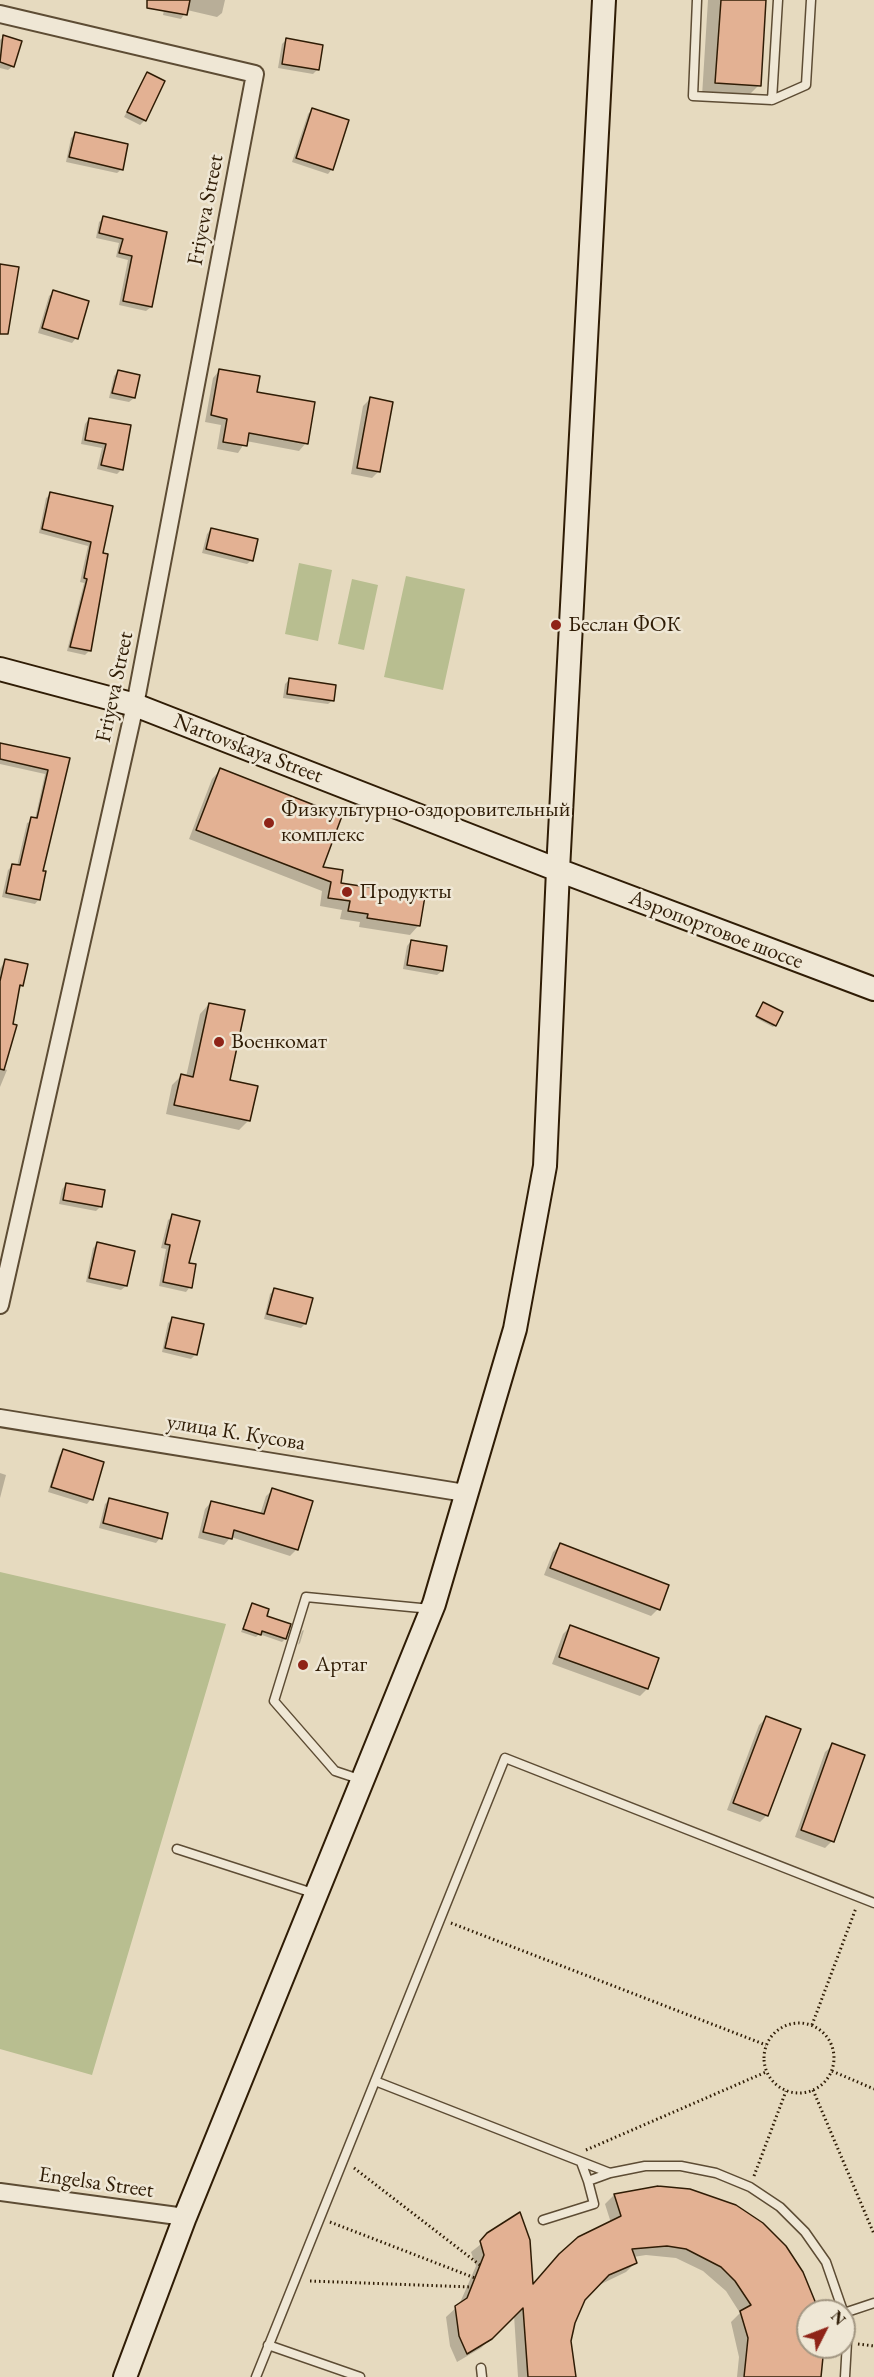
<!DOCTYPE html>
<html>
<head>
<meta charset="utf-8">
<style>
	body { margin:0 }
	#map { position:relative; width:874px; height:2377px; overflow:hidden; background:#e6dabf; font-family:"EB Garamond",serif }
	canvas { display:block }
	.north { position:absolute; left:796px; top:2299px; width:60px; height:60px; box-sizing:border-box; background:#efe7d5; border:2px solid #a29682; border-radius:50%; rotate:48deg; font-size:16px; font-weight:700; line-height:24px; text-align:center; color:#2f1c05 }
	.north::after { content:''; display:block; margin:auto; width:21px; height:27px; background:#8f2418; clip-path:polygon(50% 0,100% 100%,50% 72%,0 100%) }
</style>
</head>
<body>
<div id="map">
<canvas width="874" height="2377"></canvas>
<div class="north">N</div>
</div>
<script>
const c = document.querySelector('canvas').getContext('2d');
c.lineJoin = 'round';
function paint(path, color) { c.fillStyle = color; c.fill(path, 'evenodd'); }
const toPath = rows => new Path2D(rows.map(r => 'M' + r).join(''));
function stroke(path, color, width, dash) { c.strokeStyle = color; c.lineWidth = width; c.lineCap = dash ? 'butt' : 'round'; c.setLineDash(dash || []); c.stroke(path); }
function label(font, color, halo, rows, align = 'center') {
  c.font = font + ' "EB Garamond",serif'; c.lineWidth = 5; c.setLineDash([]); c.textBaseline = 'middle'; c.strokeStyle = halo; c.fillStyle = color; for (const [text, x, y, turn = 0] of rows) {
    c.save(); c.translate(x, y); c.rotate((+turn || 0) * Math.PI / 180); c.textAlign = isNaN(turn) ? turn : align; if (halo) c.strokeText(text, 0, 0); c.fillText(text, 0, 0); c.restore();
  }
}
const green = toPath([
	[299,563,332,570,318,641,285,634],
	[406,576,465,589,443,690,384,677],
	[352,579,378,585,364,650,338,644],
	[0,1572,226,1624,92,2075,0,2049]
]);
const shadow = toPath([
	[166,0,225,0,222,13,217,17,187,10,181,19,163,15],
	[708,0,765,0,759,85,745,99,702,96],
	[3,37,13,66,8,70,0,68,0,40],
	[286,40,317,70,313,74,278,68,282,44],
	[147,74,145,120,140,125,124,117],
	[312,110,332,169,328,174,292,162,308,114],
	[75,134,122,169,117,173,66,162,71,138],
	[104,218,165,233,151,307,146,311,119,305,128,260,116,257,119,243,96,238,99,222],
	[54,292,76,338,72,343,38,333,49,296],
	[220,370,255,393,306,443,299,451,246,441,238,453,217,449,221,425,205,422,213,378],
	[118,371,134,398,129,402,109,398,114,376],
	[370,399,379,471,372,478,351,474,363,406],
	[89,419,130,426,122,469,117,474,97,469,102,448,81,444,85,424],
	[51,494,111,507,101,554,90,650,85,655,67,651,84,583,80,582,88,546,39,533,46,498],
	[211,529,252,560,247,564,202,553,207,534],
	[290,679,333,700,328,704,283,698,285,684],
	[0,745,69,759,41,872,39,899,35,904,2,897,8,870,13,865,17,866,27,823,35,819,45,774,0,764],
	[220,770,340,884,418,926,410,935,359,927,360,922,340,919,342,910,320,906,322,891,189,839,212,779],
	[411,941,442,971,437,975,403,969,407,946],
	[5,961,21,985,18,988,3,1068,7,1070,0,1087,0,969],
	[209,1004,228,1082,249,1120,239,1130,166,1114,172,1085,181,1076,186,1077,200,1014],
	[762,1006,775,1025,773,1027,756,1018],
	[67,1184,101,1206,96,1211,59,1204,62,1189],
	[173,1216,190,1287,186,1292,159,1286,166,1249,161,1248,168,1220],
	[98,1243,126,1286,121,1290,86,1282,93,1248],
	[274,1290,305,1324,301,1328,264,1319,270,1294],
	[173,1318,196,1354,191,1359,162,1352,168,1323],
	[63,1451,91,1499,87,1504,48,1492,59,1456],
	[0,1473,6,1475,0,1498],
	[273,1490,311,1502,296,1550,290,1556,231,1537,224,1545,198,1538,205,1509,211,1502,260,1515,266,1496],
	[110,1499,160,1538,156,1543,99,1528,105,1504],
	[560,1545,658,1609,651,1616,544,1575,553,1552],
	[252,1605,285,1639,282,1642,259,1634,256,1637,241,1632],
	[570,1627,657,1659,647,1689,640,1696,552,1664,563,1634],
	[304,1630,300,1643,298,1645,302,1631],
	[766,1718,767,1815,760,1822,727,1810,759,1725],
	[833,1745,832,1841,825,1848,795,1837,825,1752],
	[614,2195,816,2311,808,2311,808,2347,824,2347,818,2377,737,2377,739,2357,731,2322,740,2313,726,2291,703,2271,676,2258,646,2255,633,2257,635,2263,626,2272,595,2287,579,2308,570,2341,575,2377,518,2377,514,2315,481,2348,457,2362,450,2346,446,2317,459,2305,476,2266,471,2252,519,2214,531,2286,611,2223,605,2204]
]);
const building = toPath([
	[147,0,190,0,187,15,147,8,147,0],
	[721,0,766,0,761,86,715,83,721,0],
	[3,35,22,41,14,67,0,62,3,35],
	[286,38,323,45,319,70,282,64,286,38],
	[147,72,165,81,146,121,127,112,147,72],
	[312,108,349,120,333,170,296,158,312,108],
	[75,132,128,144,123,170,69,157,75,132],
	[103,216,167,232,152,307,123,301,132,256,119,253,123,239,99,233,103,216],
	[0,264,19,267,8,334,0,334,0,264],
	[53,290,89,301,78,339,42,328,53,290],
	[219,369,260,376,257,392,315,402,308,444,249,433,247,446,223,442,227,419,211,415,219,369],
	[118,370,140,375,135,398,112,393,118,370],
	[370,397,393,402,380,472,357,468,370,397],
	[89,418,131,425,123,470,101,465,106,444,85,440,89,418],
	[50,492,113,506,103,553,108,554,91,651,70,647,87,579,84,578,91,542,42,529,50,492],
	[211,528,258,539,253,561,206,549,211,528],
	[289,678,336,685,334,701,287,694,289,678],
	[0,743,70,758,43,871,46,871,40,900,6,893,12,864,20,865,31,817,37,818,48,770,0,759,0,743],
	[220,768,342,816,323,867,343,870,341,883,425,896,420,926,367,918,368,914,348,911,350,901,328,898,331,882,196,830,220,768],
	[411,940,447,946,443,971,407,965,411,940],
	[5,959,28,964,23,986,20,985,13,1024,17,1025,4,1070,0,1069,0,981,5,959],
	[763,1002,783,1012,776,1026,756,1016,763,1002],
	[209,1003,245,1010,230,1080,258,1086,250,1121,174,1105,181,1074,193,1077,209,1003],
	[66,1183,105,1190,102,1207,63,1200,66,1183],
	[172,1214,200,1221,189,1263,196,1264,192,1288,163,1282,170,1245,165,1244,172,1214],
	[97,1242,135,1251,127,1286,89,1278,97,1242],
	[274,1288,313,1298,306,1324,267,1314,274,1288],
	[172,1317,204,1324,197,1355,165,1348,172,1317],
	[63,1449,104,1462,93,1500,51,1487,63,1449],
	[272,1488,313,1501,298,1550,234,1530,232,1539,203,1532,211,1501,264,1514,272,1488],
	[109,1498,168,1513,162,1539,103,1523,109,1498],
	[560,1543,669,1585,660,1610,550,1568,560,1543],
	[252,1603,269,1609,267,1616,291,1624,286,1639,262,1631,261,1635,243,1629,252,1603],
	[570,1625,659,1658,648,1689,559,1657,570,1625],
	[766,1716,801,1729,768,1816,733,1803,766,1716],
	[832,1743,865,1755,834,1842,801,1830,832,1743],
	[658,2186,690,2189,736,2205,763,2223,786,2246,803,2272,819,2311,808,2311,808,2347,824,2347,821,2377,744,2377,748,2338,740,2311,751,2305,735,2281,721,2267,686,2249,667,2246,632,2249,637,2263,609,2275,585,2300,575,2323,571,2341,576,2377,528,2377,523,2308,492,2339,467,2354,459,2336,455,2306,467,2298,484,2255,480,2241,487,2233,520,2212,530,2240,533,2284,559,2254,578,2237,621,2216,614,2194,658,2186]
]);
const path = toPath([
	[451,1923,766,2045],
	'764 2058a35 35 0 1 1 70 0a35 35 0 1 1-70 0Z',
	[812,2025,856,1908],
	[832,2071,874,2089],
	[813,2090,874,2234],
	[586,2150,766,2072],
	[354,2168,480,2265],
	[754,2176,786,2091],
	[330,2222,475,2278],
	[310,2281,471,2287],
	[858,2344,874,2346]
]);
const lane = toPath([
	[697,0,693,96,772,100,778,0],
	[772,100,806,85,811,0],
	[362,1780,335,1771,274,1701,306,1597,431,1609],
	[177,1849,316,1894],
	[375,2081,610,2173,645,2166,681,2166,716,2173,750,2187,780,2207,805,2232,826,2262,843,2311],
	[581,2162,588,2181],
	[543,2220,594,2204,588,2181,610,2173],
	[844,2313,874,2303],
	[844,2314,847,2342,845,2377],
	[268,2345,360,2377],
	[481,2368,482,2377],
	[256,2377,505,1758,874,1903]
]);
const street = toPath([
	[0,14,255,74,135,705,0,1305],
	[0,1418,465,1493],
	[0,2192,185,2217]
]);
const secondary = toPath([
	[0,669,135,705,558,870,874,989],
	[125,2377,185,2217,434,1604,515,1329,545,1166,558,870,604,0]
]);
const markers = [
	[556,625,6,"#8f2418"],
	[269,823,6,"#8f2418"],
	[347,892,6,"#8f2418"],
	[219,1042,6,"#8f2418"],
	[303,1665,6,"#8f2418"]
];
const streetNames = [
	["Friyeva Street",206,210,-79],
	["Friyeva Street",115,687,-78],
	["Nartovskaya Street",248,749,21],
	["Аэропортовое шоссе",716,930,21],
	["улица К. Кусова",236,1433,9],
	["Engelsa Street",96,2183,8]
];
const poiNames = [
	["Беслан ФОК",568,625],
	["Физкультурно-оздоровительный",281,810],
	["комплекс",281,835],
	["Продукты",359,892],
	["Военкомат",231,1042],
	["Артаг",315,1665]
];
paint(green, '#b8be90');
paint(shadow, '#0003');
paint(building, '#e3b193');
stroke(building, '#2f1c05', 1.5);
stroke(lane, '#5d4c34', 11);
stroke(street, '#5d4c34', 20);
stroke(secondary, '#2f1c05', 26);
stroke(path, '#2f1c05', 3, [1.5, 3]);
stroke(lane, '#efe7d5', 8);
stroke(street, '#efe7d5', 16);
stroke(secondary, '#efe7d5', 22);
for (const [x, y, r, color] of markers) { const dot = new Path2D(); dot.arc(x, y, r, 0, 2 * Math.PI); c.fillStyle = color; c.fill(dot); stroke(dot, '#efe7d5', 2); }
label('22px', '#2f1c05', '#efe7d5', streetNames);
label('22px', '#2f1c05', '#efe7d5', poiNames, 'left');
</script>
</body>
</html>
